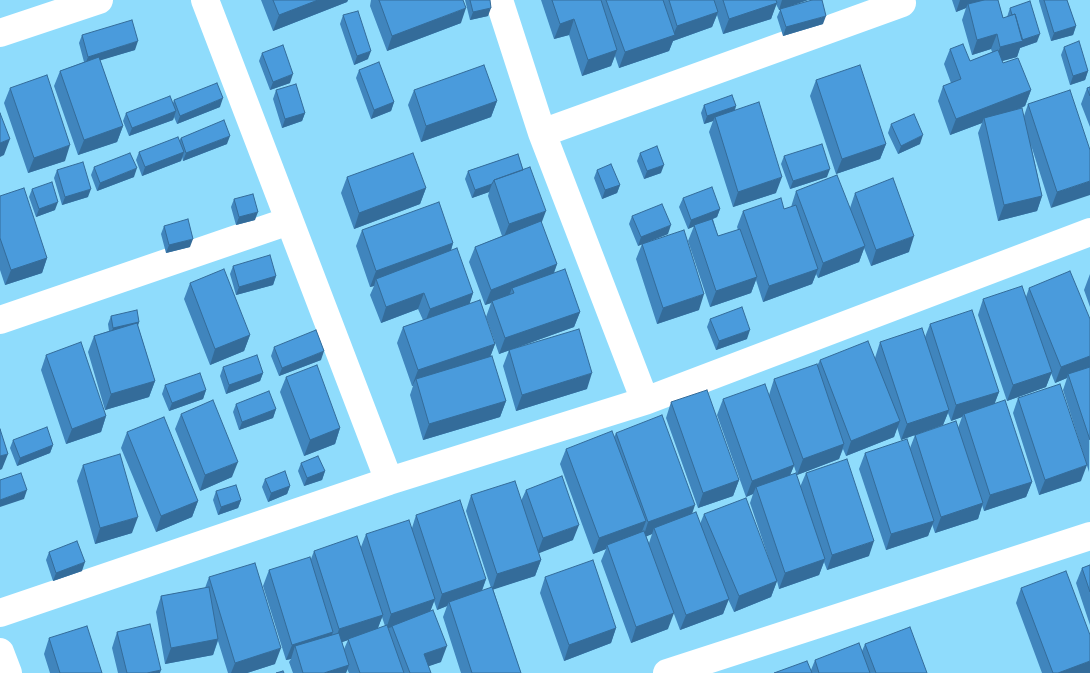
<!DOCTYPE html>
<html>
<head>
<meta charset="utf-8">
<style>
	body { margin:0 }
	canvas { display:block; background:#8fdcfc }
</style>
</head>
<body>
<canvas width="1090" height="673"></canvas>
<script>
const c = document.querySelector('canvas').getContext('2d');
c.lineJoin = 'round';
const toPath = rows => new Path2D(rows.map(r => 'M' + r).join(''));
function stroke(path, color, width, dash) { c.strokeStyle = color; c.lineWidth = width; c.lineCap = dash ? 'butt' : 'round'; c.setLineDash(dash || []); c.stroke(path); }
function paint(path, color) { c.fillStyle = color; c.fill(path, 'evenodd'); }
const street = toPath([
	[205,0,389,481],
	[499,0,542,133,645,401],
	[0,33,99,0],
	[542,133,902,3,901,0],
	[0,320,289,221],
	[0,613,389,481,645,401,1090,232],
	[0,652,8,673],
	[667,673,1090,536]
]);
const wall = toPath([
	[261,0,348,0,347,2,273,31],
	[371,0,379,0,461,23,387,51,370,6],
	[465,0,490,0,488,16,470,20],
	[541,0,808,0,793,5,823,24,783,36,777,17,780,10,779,10,776,4,771,19,723,34,717,15,712,27,673,41,669,51,619,68,615,56,611,66,582,76,569,35,554,39],
	[952,0,998,0,1003,18,1007,17,1010,8,1037,42,1020,48,1017,57,1002,61,1003,63,1031,90,1025,106,1017,110,1024,116,1028,104,1090,150,1051,208,1031,145,1042,196,1037,211,998,221,978,133,982,123,950,135,938,101,943,86,951,83,944,64,950,49,970,61,992,52,991,49,972,55,962,20,966,8,956,12],
	[1039,0,1067,0,1076,26,1073,35,1051,41,1039,1],
	[343,15,368,59,354,65,340,24],
	[82,35,135,50,100,60,123,126,117,142,78,155,54,86,60,71,84,62,79,43],
	[1064,47,1088,71,1085,80,1070,85,1061,55],
	[262,53,290,83,270,90,259,61],
	[359,70,394,102,391,111,371,119,356,78],
	[816,80,886,144,880,159,836,174,810,96],
	[1090,87,1090,127,1081,104,1087,88],
	[10,88,65,161,28,173,4,103],
	[276,90,305,113,302,121,282,128,273,99],
	[414,90,497,101,491,117,421,142,408,105],
	[174,100,220,107,177,124,174,117,173,120,129,136,123,121,126,113,173,103],
	[704,105,736,106,735,110,776,193,733,207,709,132,713,121,704,124,701,113],
	[891,124,920,144,898,154,888,133],
	[181,138,227,144,183,161,182,157,181,161,142,176,136,160,139,152,179,141],
	[640,153,661,173,644,179,637,161],
	[518,154,541,223,557,264,554,273,580,312,574,327,499,354,486,317,491,303,485,305,469,262,475,247,502,236,488,196,489,192,472,198,465,179,468,171],
	[784,156,827,177,790,189,781,164],
	[94,167,134,177,97,191,91,175],
	[57,170,88,197,62,205,54,178],
	[597,170,620,185,617,193,602,199,594,178],
	[347,177,426,188,420,204,354,229,341,193],
	[32,189,55,210,36,217,29,197],
	[796,191,850,208,855,193,909,252,871,266,864,248,859,262,818,278,816,274,812,284,763,302,756,280,751,293,710,307,688,241,694,226,688,229,679,207,683,198,720,209,717,217,713,219,718,236,738,230,737,227,743,211,784,209,791,207],
	[0,196,47,258,42,273,5,285,0,270],
	[234,199,255,220,236,225,231,207],
	[632,216,668,234,648,242,699,310,657,324,636,259,642,244,638,246,629,224],
	[164,226,190,247,166,253,161,234],
	[362,230,453,243,451,251,473,293,469,304,495,344,490,357,506,401,500,417,423,440,410,395,413,386,412,386,397,343,403,327,423,320,418,309,381,323,370,295,374,286,370,287,356,246],
	[233,266,276,276,273,285,236,295,230,274],
	[1090,274,1090,307,1084,290],
	[190,283,250,335,244,351,210,365,184,299],
	[1029,288,1090,319,1089,472,1063,390,1067,378,1055,383,1051,373,1046,387,1007,401,978,315,983,299,1026,297],
	[111,316,139,322,138,326,155,381,149,397,105,410,88,352,94,336,109,331,108,324],
	[710,319,747,339,716,350,707,327],
	[930,324,999,392,994,404,1032,482,1026,497,984,511,982,505,978,519,935,533,932,524,928,536,886,550,859,469,865,453,910,448,915,435,958,428,962,417,951,421,948,413,943,425,901,440,897,427,894,437,846,456,843,449,839,459,797,475,794,466,790,475,800,487,806,473,869,556,827,570,824,562,819,575,779,589,777,581,771,597,734,612,728,599,723,614,680,630,668,598,668,629,631,643,601,561,606,549,593,554,560,464,566,449,614,437,616,433,692,514,700,524,704,514,775,577,750,503,753,494,746,497,717,415,723,399,769,395,774,379,817,366,820,360,875,358,880,342,925,337],
	[652,534,649,543,646,536],
	[274,347,321,360,279,376,271,356],
	[509,350,587,389,516,411,503,366],
	[46,355,106,416,101,432,66,444,41,370],
	[223,367,263,373,260,381,226,394,220,376],
	[286,377,340,428,335,444,304,456,280,392],
	[165,385,206,390,203,399,169,411,162,394],
	[1018,398,1081,481,1039,495,1013,413],
	[671,402,739,480,733,496,698,508,666,418],
	[236,404,276,409,273,418,239,430,233,412],
	[181,414,232,477,200,491,175,429],
	[127,432,198,501,192,517,156,532,121,448],
	[13,440,53,445,50,453,17,466,10,448],
	[301,463,325,471,322,480,304,486,298,471],
	[83,465,132,533,95,544,77,481],
	[265,479,290,486,287,494,268,502,262,487],
	[526,490,573,540,538,553,541,560,535,576,493,589,521,673,461,673,443,617,447,606,437,610,434,601,430,611,441,662,428,666,431,673,349,673,347,669,346,673,293,673,289,662,291,659,286,660,263,586,269,570,311,559,314,551,361,547,366,534,412,528,416,515,486,579,482,591,491,588,466,511,471,495,521,501],
	[382,617,385,626,378,628],
	[348,640,344,649,342,642],
	[216,491,241,500,238,508,218,515,213,500],
	[49,552,82,571,53,581,46,560],
	[1090,565,1090,625,1076,583,1082,568],
	[209,577,275,664,247,673,228,673,218,641,213,655,165,664,156,612,161,596,205,588],
	[545,577,616,628,611,643,564,661,540,593],
	[1021,588,1090,673,1042,673,1016,603],
	[117,632,160,673,118,673,112,648],
	[49,638,102,673,50,673,44,654],
	[865,644,927,673,774,673,811,670,815,660,862,651]
]);
const shadedWall = toPath([
	[318,0,348,0,347,2,273,31,279,15],
	[782,0,808,0,779,10],
	[960,0,989,0,968,4,966,8,956,12],
	[777,3,771,19,723,34,729,19],
	[466,8,461,23,387,51,392,36],
	[491,8,488,16,470,20,473,12],
	[718,12,712,27,673,41,669,51,619,68,625,52,673,35,677,26],
	[826,16,823,24,783,36,786,27],
	[574,19,569,35,554,39,560,24],
	[1076,26,1073,35,1051,41,1054,33],
	[997,34,991,49,972,55,977,40],
	[1040,34,1037,42,1020,48,1017,57,995,63,1000,47],
	[138,41,135,50,85,65,88,57],
	[617,50,611,66,582,76,588,60],
	[371,51,368,59,354,65,357,56],
	[1088,71,1085,80,1070,85,1073,76],
	[293,74,290,83,270,90,273,82],
	[1031,90,1025,106,985,122,984,118,982,123,950,135,956,119],
	[223,98,220,107,177,124,180,116],
	[497,101,491,117,421,142,426,126],
	[394,102,391,111,371,119,374,110],
	[736,106,733,114,715,117,713,121,704,124,707,116],
	[176,111,173,120,129,136,132,128],
	[305,113,302,121,282,128,285,119],
	[123,126,117,142,78,155,84,140],
	[923,135,920,144,898,154,901,146],
	[230,136,227,144,183,161,186,153],
	[10,139,4,155,0,157,0,143],
	[886,144,880,159,836,174,842,159],
	[70,145,65,161,28,173,34,158],
	[184,152,181,161,142,176,145,167],
	[664,165,661,173,644,179,647,171],
	[137,168,134,177,97,191,100,183],
	[830,169,827,177,790,189,793,181],
	[782,177,776,193,733,207,738,192],
	[1090,181,1090,195,1051,208,1057,192],
	[492,184,489,192,472,198,475,190],
	[620,185,617,193,602,199,605,190],
	[426,188,420,204,354,229,359,213],
	[91,189,88,197,62,205,65,197],
	[1042,196,1037,211,998,221,1004,205],
	[58,202,55,210,36,217,39,209],
	[720,209,717,217,688,229,691,220],
	[546,211,540,227,503,239,509,224],
	[258,212,255,220,236,225,239,217],
	[671,225,668,234,638,246,641,237],
	[914,236,909,252,871,266,876,250],
	[193,239,190,247,166,253,169,245],
	[453,243,448,259,376,279,374,286,370,287,376,271],
	[865,246,859,262,818,278,823,263],
	[47,258,42,273,5,285,11,270],
	[557,264,551,280,514,293,512,288,509,296,492,301,491,303,485,305,491,290],
	[818,269,812,284,763,302,769,286],
	[276,276,273,285,236,295,239,287],
	[757,277,751,293,710,307,716,291],
	[424,293,418,309,381,323,386,307],
	[473,293,468,309,424,325,430,309],
	[704,294,699,310,657,324,663,308],
	[580,312,574,327,499,354,505,338],
	[139,322,136,330,110,336,113,328],
	[750,330,747,339,716,350,719,341],
	[250,335,244,351,210,365,215,349],
	[495,344,489,360,416,379,412,386,418,370],
	[324,351,321,360,279,376,282,368],
	[1090,356,1090,369,1068,374,1067,378,1055,383,1061,367],
	[1052,372,1046,387,1007,401,1013,385],
	[263,373,260,381,226,394,229,385],
	[592,373,587,389,516,411,522,395],
	[155,381,149,397,105,410,111,394],
	[206,390,203,399,169,411,172,403],
	[999,392,993,408,964,414,962,417,951,421,956,405],
	[506,401,500,417,423,440,429,424],
	[276,409,273,418,239,430,242,422],
	[949,410,943,425,901,440,907,424],
	[106,416,101,432,66,444,72,429],
	[900,421,894,437,846,456,851,441],
	[340,428,335,444,304,456,310,440],
	[844,444,839,459,797,475,803,459],
	[53,445,50,453,17,466,20,458],
	[8,454,2,469,0,470,0,456],
	[238,462,232,477,200,491,205,475],
	[794,465,788,481,756,487,753,494,746,497,752,481],
	[1087,465,1081,481,1039,495,1045,480],
	[325,471,322,480,304,486,307,478],
	[739,480,733,496,698,508,703,493],
	[1032,482,1026,497,984,511,990,495],
	[290,486,287,494,268,502,271,493],
	[27,490,24,499,0,507,0,500],
	[241,500,238,508,218,515,221,507],
	[198,501,192,517,156,532,161,516],
	[983,503,978,519,935,533,941,517],
	[695,505,690,520,654,528,652,534,643,538,648,522],
	[138,517,132,533,95,544,100,528],
	[646,521,640,537,607,545,606,549,593,554,599,538],
	[934,521,928,536,886,550,891,534],
	[579,525,573,540,537,554,543,538],
	[874,541,869,556,827,570,832,555],
	[825,559,819,575,779,589,785,573],
	[541,560,535,576,492,590,497,574],
	[85,562,82,571,53,581,56,573],
	[486,579,480,595,449,602,447,606,437,610,442,594],
	[777,581,771,597,734,612,739,596],
	[435,599,429,615,392,626,392,627,386,629,391,614],
	[729,599,723,614,680,630,686,615],
	[674,613,668,629,631,643,636,627],
	[383,615,377,630,334,645,339,629],
	[616,628,611,643,564,661,569,645],
	[333,632,327,647,295,646,291,659,286,660,292,645],
	[218,639,213,655,165,664,171,648],
	[447,646,441,662,418,670,424,654],
	[281,648,275,664,247,673,231,673,235,663],
	[1090,661,1090,673,1058,673],
	[349,665,346,673,324,673],
	[161,670,160,673,147,673]
]);
const building = toPath([
	[273,0,318,0,279,15,273,0],
	[379,0,463,0,466,8,392,36,379,0],
	[470,0,490,0,491,8,473,12,470,0],
	[552,0,601,0,617,50,588,60,574,19,560,24,552,0],
	[606,0,663,0,675,35,625,52,606,0],
	[669,0,714,0,718,12,677,26,669,0],
	[723,0,776,0,777,3,729,19,723,0],
	[812,0,822,0,826,16,786,27,780,9,812,0],
	[984,0,998,0,1003,18,1015,14,1023,41,1000,47,997,34,977,40,968,4,984,0],
	[1044,0,1067,0,1076,26,1054,33,1044,0],
	[1030,1,1040,34,1022,40,1015,14,1012,15,1010,8,1030,1],
	[358,11,371,51,357,56,343,15,358,11],
	[132,20,138,41,88,57,82,35,132,20],
	[1079,41,1088,71,1073,76,1064,47,1079,41],
	[963,44,970,61,998,50,1003,63,1018,58,1031,90,956,119,943,86,961,79,950,49,963,44],
	[283,45,293,74,273,82,262,53,283,45],
	[99,57,123,126,84,140,60,71,99,57],
	[379,62,394,102,374,110,359,70,379,62],
	[484,65,497,101,426,126,414,90,484,65],
	[860,65,886,144,842,159,816,80,860,65],
	[47,75,70,145,34,158,10,88,47,75],
	[217,83,223,98,180,116,174,100,217,83],
	[296,84,305,113,285,119,276,90,296,84],
	[1090,87,1090,96,1087,88,1090,87],
	[1070,90,1090,150,1090,181,1057,192,1028,104,1070,90],
	[732,95,736,106,707,116,704,105,732,95],
	[170,96,176,111,132,128,126,113,170,96],
	[759,102,782,177,738,192,715,117,759,102],
	[1022,108,1042,196,1004,205,984,118,1022,108],
	[0,113,10,139,0,143,0,113],
	[914,114,923,135,901,146,891,124,914,114],
	[224,120,230,136,186,153,181,138,224,120],
	[178,137,184,152,145,167,139,152,178,137],
	[822,144,830,169,793,181,784,156,822,144],
	[657,146,664,165,647,171,640,153,657,146],
	[130,153,137,168,100,183,94,167,130,153],
	[413,153,426,188,359,213,347,177,413,153],
	[518,154,523,170,494,180,492,184,475,190,468,171,518,154],
	[83,162,91,189,65,197,57,170,83,162],
	[611,164,620,185,605,190,597,170,611,164],
	[530,167,546,211,509,224,494,180,530,167],
	[837,175,865,246,823,263,796,191,837,175],
	[893,178,914,236,876,250,855,193,893,178],
	[52,182,58,202,39,209,32,189,52,182],
	[712,187,720,209,691,220,683,198,712,187],
	[24,188,47,258,11,270,0,238,0,196,24,188],
	[253,194,258,212,239,217,234,199,253,194],
	[781,198,784,209,796,205,818,269,769,286,743,211,781,198],
	[439,202,453,243,376,271,362,230,439,202],
	[662,204,671,225,641,237,632,216,662,204],
	[188,219,193,239,169,245,164,226,188,219],
	[712,219,718,236,740,229,757,277,716,291,694,225,712,219],
	[541,221,557,264,491,290,475,247,541,221],
	[684,230,704,294,663,308,642,244,684,230],
	[457,248,473,293,430,309,424,293,386,307,376,279,457,248],
	[270,255,276,276,239,287,233,266,270,255],
	[224,269,250,335,215,349,190,283,224,269],
	[565,269,580,312,505,338,492,301,514,293,512,288,565,269],
	[1070,271,1090,319,1090,356,1061,367,1029,288,1070,271],
	[1022,286,1052,372,1013,385,983,299,1022,286],
	[480,300,495,344,418,370,403,327,480,300],
	[742,307,750,330,719,341,710,319,742,307],
	[137,310,139,322,113,328,111,316,137,310],
	[972,310,999,392,956,405,930,324,972,310],
	[137,323,155,381,111,394,94,336,137,323],
	[922,328,949,410,907,424,880,342,922,328],
	[579,329,592,373,522,395,509,350,579,329],
	[316,330,324,351,282,368,274,347,316,330],
	[868,341,900,421,851,441,820,360,868,341],
	[81,342,106,416,72,429,46,355,81,342],
	[257,355,263,373,229,385,223,367,257,355],
	[492,356,506,401,429,424,416,379,492,356],
	[817,364,844,444,803,459,774,379,817,364],
	[317,365,340,428,310,440,286,377,317,365],
	[1090,367,1090,440,1068,374,1090,367],
	[200,373,206,390,172,403,165,385,200,373],
	[765,384,794,465,752,481,723,399,765,384],
	[1060,384,1087,465,1045,480,1018,398,1060,384],
	[707,390,739,480,703,493,671,402,707,390],
	[269,391,276,409,242,422,236,404,269,391],
	[213,400,238,462,205,475,181,414,213,400],
	[1005,400,1032,482,990,495,964,414,1005,400],
	[662,415,695,505,648,522,616,433,662,415],
	[164,417,198,501,161,516,127,432,164,417],
	[956,421,983,503,941,517,915,435,956,421],
	[47,427,53,445,20,458,13,440,47,427],
	[0,429,8,454,0,456,0,429],
	[612,431,646,521,599,538,566,449,612,431],
	[907,439,934,521,891,534,865,453,907,439],
	[120,454,138,517,100,528,83,465,120,454],
	[318,456,325,471,307,478,301,463,318,456],
	[847,459,874,541,832,555,806,473,847,459],
	[285,471,290,486,271,493,265,479,285,471],
	[21,473,27,490,0,500,0,480,21,473],
	[796,473,825,559,785,573,756,487,796,473],
	[562,476,579,525,543,538,526,490,562,476],
	[515,481,541,560,497,574,471,495,515,481],
	[236,485,241,500,221,507,216,491,236,485],
	[746,498,777,581,739,596,704,514,746,498],
	[460,500,486,579,442,594,416,515,460,500],
	[696,512,729,599,686,615,654,528,696,512],
	[409,520,435,599,391,614,366,534,409,520],
	[644,531,674,613,636,627,607,545,644,531],
	[357,536,383,615,339,629,314,551,357,536],
	[77,541,85,562,56,573,49,552,77,541],
	[310,557,333,632,292,645,269,570,310,557],
	[593,560,616,628,569,645,545,577,593,560],
	[255,563,281,648,235,663,209,577,255,563],
	[1090,565,1090,592,1082,568,1090,565],
	[1066,571,1090,635,1090,661,1058,673,1053,673,1021,588,1066,571],
	[209,587,218,639,171,648,161,596,209,587],
	[492,587,521,673,472,673,449,602,492,587],
	[433,610,447,646,424,654,431,673,410,673,392,626,433,610],
	[150,624,161,670,147,673,127,673,117,632,150,624],
	[387,625,404,673,360,673,348,639,387,625],
	[87,626,102,673,60,673,49,638,87,626],
	[910,627,927,673,876,673,865,644,910,627],
	[339,633,349,665,324,673,303,673,295,646,339,633],
	[859,643,870,673,819,673,815,660,859,643],
	[807,661,812,673,774,673,807,661],
	[283,671,284,673,276,673,283,671]
]);
stroke(street, '#fff', 28);
paint(wall, '#4085bd');
paint(shadedWall, '#346c9a');
paint(building, '#4a9bdc');
stroke(building, '#346c9a', 1);
</script>
</body>
</html>
